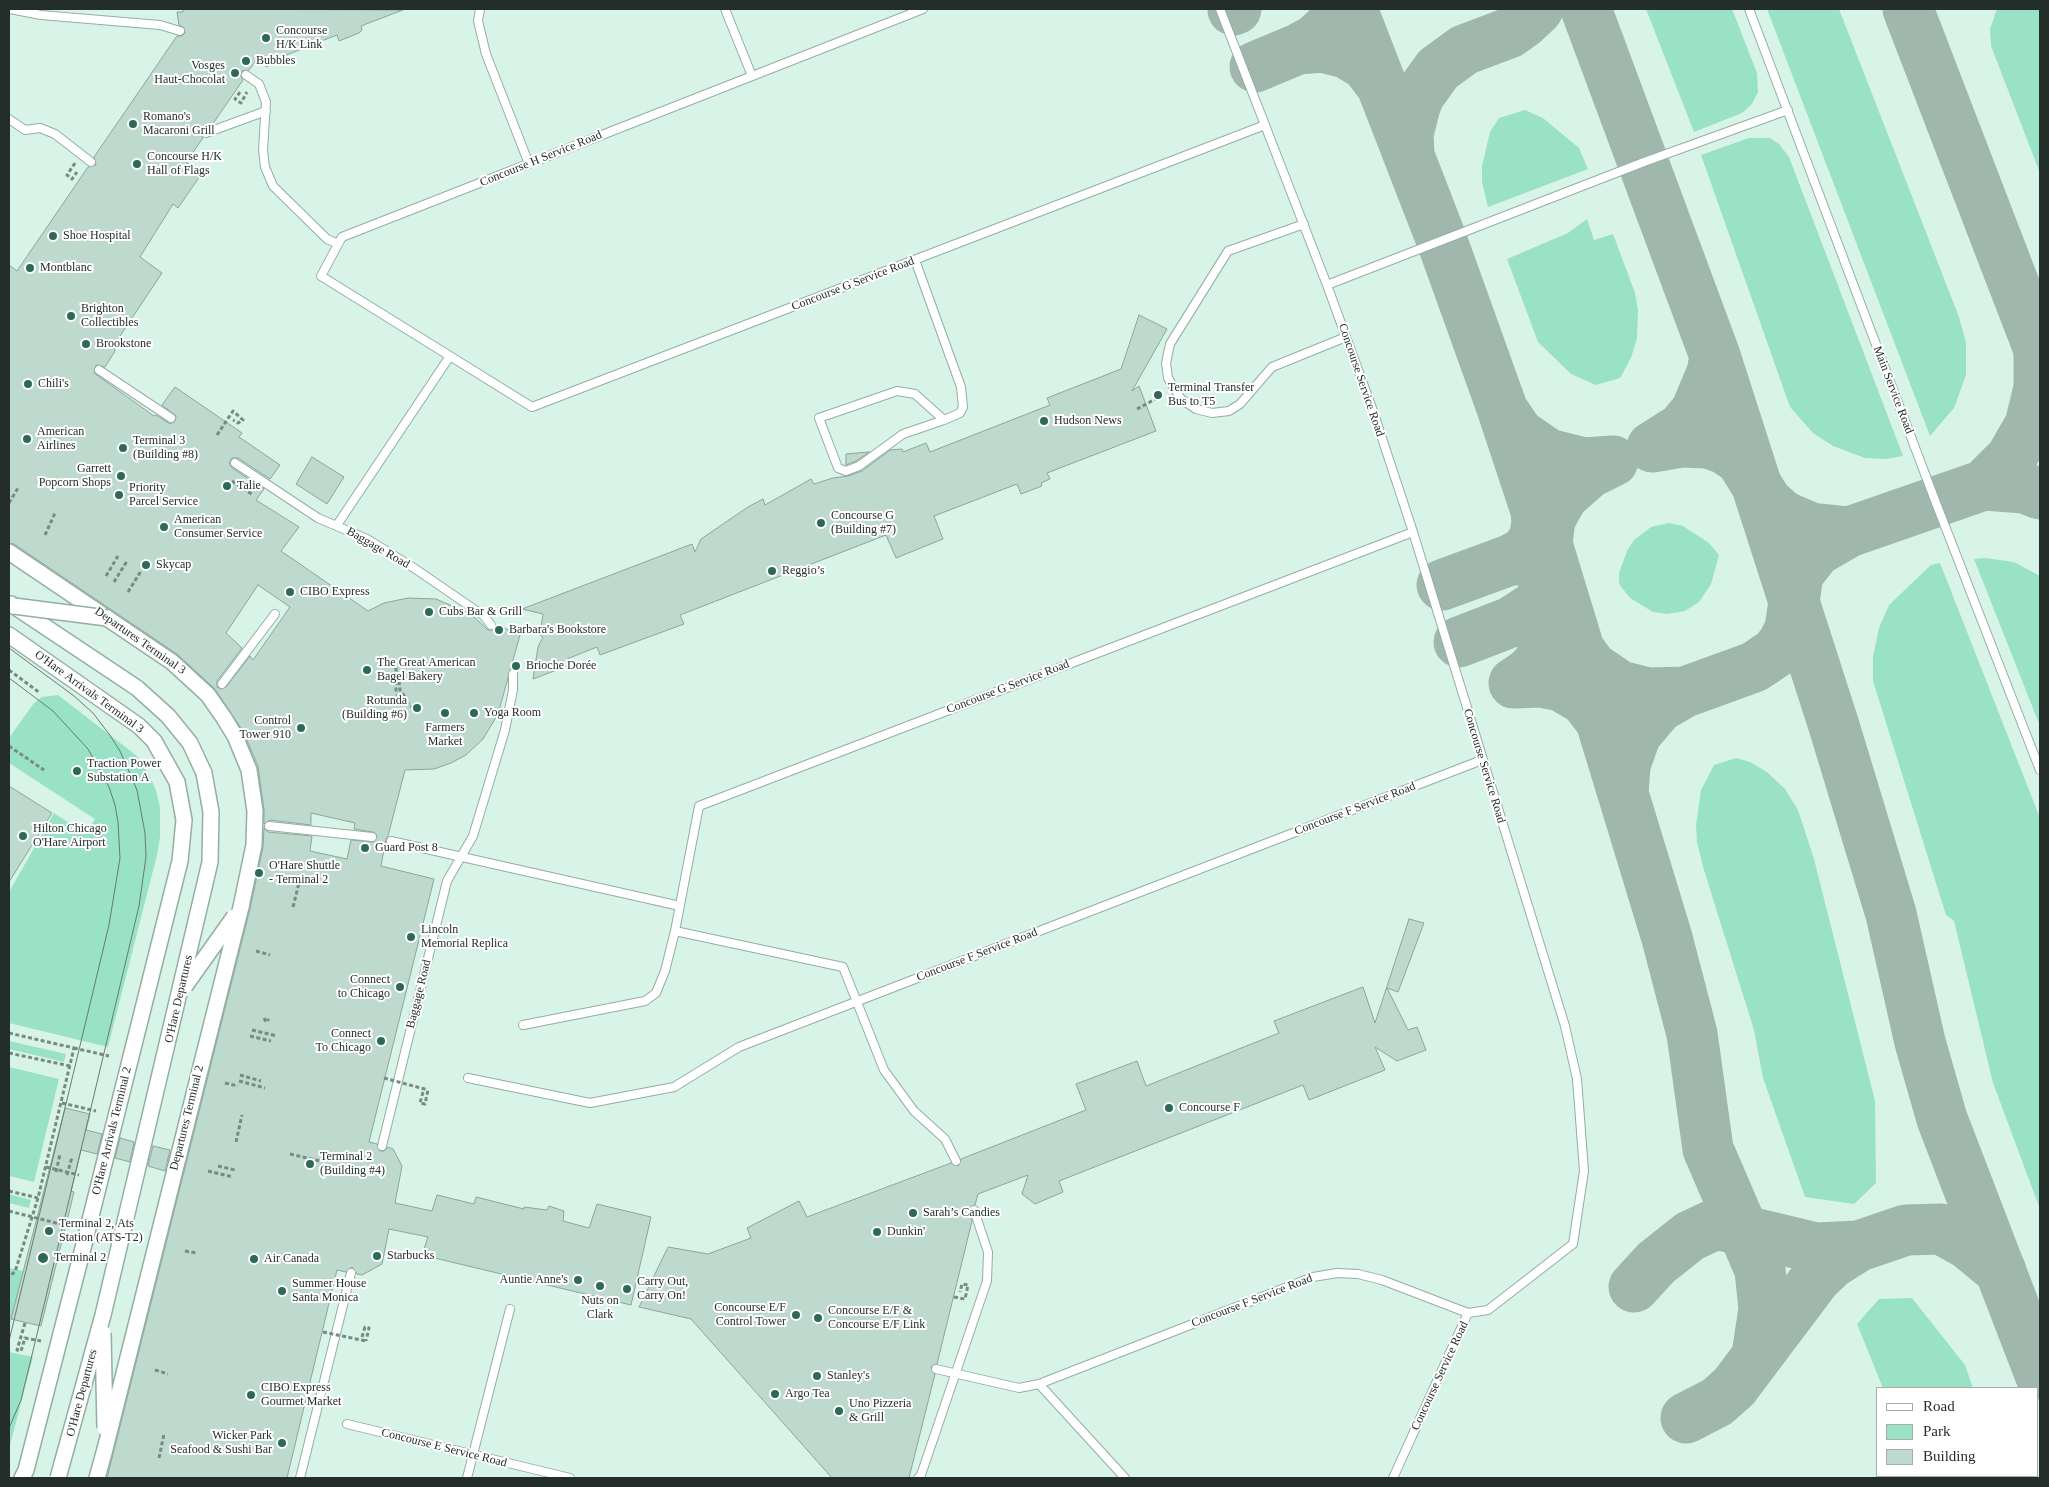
<!DOCTYPE html>
<html>
<head>
<meta charset="utf-8">
<style>
	body { margin:0 }
	#map { position:relative; width:2049px; height:1487px; overflow:hidden; background:#d8f4e8; font-family:Georgia,serif }
	canvas { display:block }
	.frame { position:absolute; inset:0; border:10px solid #232d29; pointer-events:none }
	.legend { position:absolute; left:1876px; top:1387px; width:162px; height:90px; box-sizing:border-box; background:#fff; border:1px solid #a7aba9; margin:0; padding:6px 9px; list-style:none; font-size:15px; color:#232d29 }
	.legend li { display:flex; align-items:center; gap:10px; height:25px }
	.legend b { width:25px; border:1px solid #a7aba9 }
</style>
</head>
<body>
<div id="map">
<canvas width="2049" height="1487"></canvas>
<div class="frame"></div>
<ul class="legend">
<li><b style="height:6px;background:#fff"></b>Road</li>
<li><b style="height:14px;background:#99e2c5"></b>Park</li>
<li><b style="height:14px;background:#bedace"></b>Building</li>
</ul>
</div>
<script>
const c = document.querySelector('canvas').getContext('2d');
c.lineJoin = 'round';
function paint(path, color) { c.fillStyle = color; c.fill(path, 'evenodd'); }
const toPath = rows => new Path2D(rows.map(r => 'M' + r).join(''));
function stroke(path, color, width, dash) { c.strokeStyle = color; c.lineWidth = width; c.lineCap = dash ? 'butt' : 'round'; c.setLineDash(dash || []); c.stroke(path); }
function label(font, color, halo, rows, align = 'center') {
  c.font = font + ' Georgia,serif'; c.lineWidth = 4; c.setLineDash([]); c.textBaseline = 'middle'; c.strokeStyle = halo; c.fillStyle = color; for (const [text, x, y, turn = 0] of rows) {
    c.save(); c.translate(x, y); c.rotate((+turn || 0) * Math.PI / 180); c.textAlign = isNaN(turn) ? turn : align; if (halo) c.strokeText(text, 0, 0); c.fillText(text, 0, 0); c.restore();
  }
}
const green = toPath([
	[1646,9,1732,9,1757,73,1758,92,1752,104,1742,113,1694,132],
	[1767,9,1839,9,1959,317,1966,343,1966,375,1954,408,1930,436],
	[1997,9,2040,9,2040,173,1991,46,1990,29],
	[1525,110,1543,118,1579,148,1588,169,1488,207,1482,182,1482,166,1490,132,1499,118],
	[1749,138,1770,138,1779,144,1789,157,1903,456,1886,459,1865,458,1833,446,1813,433,1790,407,1701,155],
	[1587,219,1594,240,1613,234,1635,293,1638,310,1637,338,1631,358,1620,378,1596,385,1571,374,1538,342,1507,259,1568,233],
	[1669,523,1683,526,1709,543,1719,555,1711,584,1699,602,1685,611,1667,614,1653,612,1630,598,1619,584,1619,573,1627,551,1634,540,1651,527],
	[1985,558,2014,562,2040,576,2040,726,1974,559],
	[1940,563,2040,818,2040,1209,1993,1083,1954,921,1946,915,1873,681,1873,657,1879,628,1889,605,1931,565],
	[58,695,137,756,148,773,156,790,160,808,160,837,157,855,108,1047,9,1023,9,892,54,813,85,834,95,819,9,763,9,738,34,703,42,697],
	[1736,758,1750,762,1767,772,1785,789,1798,810,1814,859,1875,1101,1876,1183,1854,1204,1805,1197,1763,1078,1754,1030,1704,870,1697,842,1696,825,1701,790,1714,765],
	[9,1041,66,1054,64,1062,9,1049],
	[9,1067,59,1079,34,1182,9,1176],
	[9,1194,31,1200,29,1208,9,1203],
	[9,1268,23,1271,9,1328],
	[1912,1298,1965,1365,1973,1388,1883,1388,1857,1324,1879,1299],
	[9,1352,33,1357,9,1449],
	[1918,1476,2003,1476,2004,1478,1919,1478]
]);
const taxiway = toPath([
	[1341,9,1329,27,1315,40,1298,49,1322,47,1346,53,1366,65,1382,86],
	[1352,9,1442,241,1502,408,1547,544,1667,938,1692,1034,1708,1149,1760,1270,1764,1309,1757,1355],
	[1586,9,1715,356,1834,726,1891,914,1920,1042,1942,1119,2040,1374],
	[1908,9,2040,352],
	[1233,10,1236,9],
	[1255,67,1298,49],
	[1409,154,1408,134,1415,106,1420,94,1438,69,1464,50,1509,33,1523,23,1538,9],
	[1504,412,1519,434,1548,454,1584,463,1613,461,1589,473,1563,496,1550,519,1547,544],
	[1984,485,2011,458,2030,425,2039,388,2039,349],
	[1536,510,1537,523,1534,539,1525,552,1510,560,1528,560,1543,565,1550,570,1558,583,1562,611,1559,627,1543,658,1529,673,1514,683,1540,682,1561,686,1585,700,1600,720],
	[1849,532,1984,485,2025,488,2040,494],
	[1550,555,1548,585,1537,605,1511,622,1544,620,1559,627,1567,633,1592,667,1620,686,1648,693,1685,692,1659,707,1636,734,1625,765,1623,794],
	[1442,585,1510,560],
	[1459,642,1511,622],
	[1685,692,1754,667,1775,653,1783,643,1790,629,1798,574,1816,551,1849,532,1811,528,1783,516,1767,502,1741,460,1725,449,1708,443,1681,442,1652,447,1682,428,1696,411,1712,373,1715,356],
	[1634,1287,1656,1263,1690,1236,1716,1224,1816,1248,1859,1246],
	[1686,1418,1717,1402,1734,1387,1816,1278,1832,1263,1859,1246,1906,1230,1941,1229,1968,1244,2001,1271]
]);
const building = toPath([
	[183,9,403,10,361,26,362,30,359,33,339,41,337,35,284,56,285,59,266,67,261,54,249,70,242,71,240,75,243,80,212,125,201,130,201,134,203,138,186,162,202,173,178,208,173,204,140,257,162,273,114,345,115,351,105,367,96,365,94,373,154,416,156,415,170,424,175,421,176,416,162,405,175,387,242,433,239,437,280,465,270,479,238,458,232,458,229,463,232,468,264,489,256,500,299,527,281,551,368,611,384,603,408,598,436,599,471,614,488,630,494,630,497,625,520,635,498,714,483,739,466,755,451,763,434,769,405,770,388,836,386,839,381,866,434,879,369,1142,377,1144,380,1151,384,1151,388,1147,393,1149,402,1166,395,1203,432,1211,437,1195,474,1204,476,1197,524,1209,524,1207,547,1210,549,1206,564,1211,563,1221,589,1228,597,1204,651,1217,631,1305,422,1255,428,1237,389,1229,382,1264,362,1275,357,1274,352,1267,346,1272,337,1270,287,1478,107,1478,250,909,263,847,264,828,268,832,312,836,310,851,347,859,351,840,374,842,377,835,373,832,354,829,355,823,311,813,311,825,270,820,264,824,264,810,258,766,243,731,214,688,177,654,14,544,9,543,9,265,17,271,88,167,96,165,94,157,177,36,182,36,185,33,184,28,179,25,177,12,183,12,183,9],
	[258,585,290,607,253,660,250,656,226,687,221,689,217,687,217,681,242,648,226,633,258,585],
	[1139,315,1167,329,1132,391,1139,386,1156,431,1047,473,1050,479,1041,483,1042,486,1021,494,1017,484,934,516,943,539,896,558,886,535,680,615,684,624,600,655,597,647,567,659,570,665,533,679,538,647,543,637,540,635,543,614,522,609,692,544,695,552,701,539,748,507,763,499,765,505,811,479,814,484,833,478,848,476,862,471,890,450,902,449,903,452,926,443,930,452,1050,405,1047,398,1121,369,1139,315],
	[869,452,856,461,846,465,846,454,869,452],
	[312,457,344,477,327,504,296,484,312,457],
	[9,786,52,813,9,882,9,786],
	[1409,919,1424,923,1398,992,1387,988,1408,1030,1417,1027,1426,1050,1397,1061,1375,1047,1385,1070,1309,1100,1303,1085,1059,1181,1063,1192,1035,1204,1022,1194,1028,1175,978,1194,975,1205,969,1208,972,1221,937,1364,931,1367,935,1374,909,1478,832,1478,691,1319,639,1307,668,1247,708,1254,751,1238,747,1228,799,1201,807,1217,951,1163,958,1166,961,1159,1086,1110,1076,1084,1137,1061,1146,1086,1279,1033,1274,1021,1363,987,1375,1023,1409,919],
	[65,1108,90,1114,86,1130,102,1134,97,1154,81,1150,71,1191,74,1192,41,1326,11,1319,65,1108],
	[120,1138,134,1142,130,1162,115,1158,120,1138],
	[153,1146,170,1150,165,1171,148,1166,153,1146]
]);
const path = toPath([
	[240,92,235,99,241,103,247,92],
	[75,163,67,175,72,179,77,172],
	[1137,409,1163,395],
	[217,435,233,411,243,420,238,423,233,420],
	[232,481,253,495],
	[9,503,18,488],
	[45,535,55,513],
	[106,576,118,556],
	[114,582,127,561],
	[128,592,141,571],
	[396,668,396,692,401,700,412,706,411,708],
	[9,670,40,693],
	[399,681,400,690,405,697],
	[9,746,44,770],
	[293,907,299,883],
	[256,951,270,955],
	[264,1018,266,1022,269,1019],
	[252,1030,277,1036],
	[9,1033,74,1048,38,1198,15,1272,9,1276],
	[250,1036,271,1041],
	[74,1048,109,1056],
	[9,1053,70,1066],
	[240,1075,261,1081],
	[239,1081,265,1088],
	[225,1083,238,1086],
	[423,1092,420,1103,425,1104,428,1090],
	[62,1103,96,1111],
	[236,1142,242,1115],
	[290,1154,320,1161],
	[218,1166,235,1170],
	[46,1167,79,1175],
	[208,1171,233,1177],
	[56,1172,60,1154],
	[67,1175,72,1157],
	[9,1191,38,1198],
	[9,1211,68,1226],
	[185,1251,197,1253],
	[954,1297,965,1299,968,1285,962,1284,960,1292],
	[25,1323,17,1350,21,1351,25,1338,41,1341],
	[362,1337,365,1327,369,1328,366,1341],
	[155,1370,168,1374],
	[159,1458,164,1434]
]);
const lane = toPath([
	[10,9,41,15,160,25,180,31],
	[480,9,478,21,486,54,529,164],
	[725,9,752,76],
	[923,9,342,237,321,276,532,407,1265,125],
	[1220,9,1327,285,1372,408,1413,532,1565,1026,1577,1079,1584,1171,1573,1244,1488,1310,1468,1313],
	[1749,9,1936,503,2040,770],
	[246,75,259,84,266,102,263,150,265,167,273,186,327,239,338,244],
	[9,119,25,130,40,128,55,134,91,162],
	[206,133,266,111],
	[1304,224,1228,251,1170,344,1166,363,1168,378,1181,399,1196,409,1212,413,1229,411,1240,404,1272,367,1346,337],
	[915,260,961,387,963,407,960,413,944,420,903,434,859,466,846,471,838,468,819,418,897,391,915,394,944,420],
	[1327,285,1644,162,1788,110],
	[99,370,171,418],
	[235,463,318,518,367,539,414,568,484,616,491,625],
	[337,525,450,356],
	[222,684,275,614],
	[269,826,372,837],
	[391,841,680,906],
	[675,931,843,967,884,1070,914,1111,945,1139,956,1161],
	[523,1025,645,1001,656,993,665,971,675,931,699,806,1413,532],
	[468,1078,590,1103,674,1087,739,1047,1482,760],
	[382,1146,447,881,473,836,505,730,513,690,513,674],
	[936,1369,1019,1388,1039,1384,1313,1277,1337,1273,1358,1274,1382,1280,1468,1313],
	[1039,1384,1125,1478],
	[347,1424,570,1478],
	[300,1478,351,1273],
	[467,1478,510,1309],
	[918,1478,921,1475,987,1281,988,1252,974,1210],
	[1393,1478,1468,1313]
]);
const street = toPath([
	[9,552,172,662,208,695,224,718,235,736,249,770,255,811,254,845,241,907],
	[11,604,137,688,168,716,190,743,204,773],
	[9,635,139,726,154,741,177,782,184,820,180,861,82,1252,26,1470,22,1478],
	[97,1478,105,1449]
]);
const tram = toPath([
	[9,648,74,696,93,713,109,734,120,751,137,790,145,833,146,857,139,906,39,1326,21,1400,9,1428],
	[9,678,53,711,88,749,109,787,115,805,118,822,120,858,109,925,9,1341]
]);
const pathBridge = toPath([
	[384,1078,428,1090],
	[323,1332,366,1341]
]);
const streetBridge = toPath([
	[14,606,107,618],
	[185,986,234,917],
	[103,1333,105,1428],
	[105,1449,241,907],
	[58,1478,103,1315,210,862,211,812,204,773]
]);
const markers = [
	[266,38,5,"#2d6954"],
	[246,61,5,"#2d6954"],
	[235,73,5,"#2d6954"],
	[133,124,5,"#2d6954"],
	[137,164,5,"#2d6954"],
	[53,236,5,"#2d6954"],
	[30,268,5,"#2d6954"],
	[71,316,5,"#2d6954"],
	[86,344,5,"#2d6954"],
	[28,384,5,"#2d6954"],
	[1158,395,5,"#2d6954"],
	[1044,421,5,"#2d6954"],
	[27,439,5,"#2d6954"],
	[123,448,5,"#2d6954"],
	[121,476,5,"#2d6954"],
	[227,486,5,"#2d6954"],
	[119,495,5,"#2d6954"],
	[821,523,5,"#2d6954"],
	[164,527,5,"#2d6954"],
	[146,565,5,"#2d6954"],
	[772,571,5,"#2d6954"],
	[290,592,5,"#2d6954"],
	[429,612,5,"#2d6954"],
	[499,630,5,"#2d6954"],
	[516,666,5,"#2d6954"],
	[367,670,5,"#2d6954"],
	[417,708,5,"#2d6954"],
	[445,713,5,"#2d6954"],
	[474,713,5,"#2d6954"],
	[301,728,5,"#2d6954"],
	[77,771,5,"#2d6954"],
	[23,836,5,"#2d6954"],
	[365,848,5,"#2d6954"],
	[259,873,5,"#2d6954"],
	[411,937,5,"#2d6954"],
	[400,987,5,"#2d6954"],
	[381,1041,5,"#2d6954"],
	[1169,1108,5,"#2d6954"],
	[310,1164,5,"#2d6954"],
	[913,1213,5,"#2d6954"],
	[49,1231,5,"#2d6954"],
	[877,1232,5,"#2d6954"],
	[377,1256,5,"#2d6954"],
	[43,1258,6,"#2d6954"],
	[254,1259,5,"#2d6954"],
	[578,1280,5,"#2d6954"],
	[600,1286,5,"#2d6954"],
	[627,1289,5,"#2d6954"],
	[282,1291,5,"#2d6954"],
	[796,1315,5,"#2d6954"],
	[818,1318,5,"#2d6954"],
	[817,1376,5,"#2d6954"],
	[775,1394,5,"#2d6954"],
	[251,1395,5,"#2d6954"],
	[839,1411,5,"#2d6954"],
	[282,1443,5,"#2d6954"]
];
const poiNames = [
	["Concourse",276,31],
	["H/K Link",276,45],
	["Bubbles",256,61],
	["Vosges",225,66,"right"],
	["Haut-Chocolat",225,80,"right"],
	["Romano's",143,117],
	["Macaroni Grill",143,131],
	["Concourse H/K",147,157],
	["Hall of Flags",147,171],
	["Shoe Hospital",63,236],
	["Montblanc",40,268],
	["Brighton",81,309],
	["Collectibles",81,323],
	["Brookstone",96,344],
	["Chili's",38,384],
	["Terminal Transfer",1168,388],
	["Bus to T5",1168,402],
	["Hudson News",1054,421],
	["American",37,432],
	["Airlines",37,446],
	["Terminal 3",133,441],
	["(Building #8)",133,455],
	["Garrett",111,469,"right"],
	["Popcorn Shops",111,483,"right"],
	["Talie",237,486],
	["Priority",129,488],
	["Parcel Service",129,502],
	["Concourse G",831,516],
	["(Building #7)",831,530],
	["American",174,520],
	["Consumer Service",174,534],
	["Skycap",156,565],
	["Reggio’s",782,571],
	["CIBO Express",300,592],
	["Cubs Bar & Grill",439,612],
	["Barbara's Bookstore",509,630],
	["The Great American",377,663],
	["Bagel Bakery",377,677],
	["Brioche Dorée",526,666],
	["Rotunda",407,701,"right"],
	["(Building #6)",407,715,"right"],
	["Yoga Room",484,713],
	["Control",291,721,"right"],
	["Tower 910",291,735,"right"],
	["Farmers",445,728,"center"],
	["Market",445,742,"center"],
	["Traction Power",87,764],
	["Substation A",87,778],
	["Hilton Chicago",33,829],
	["O'Hare Airport",33,843],
	["Guard Post 8",375,848],
	["O'Hare Shuttle",269,866],
	["- Terminal 2",269,880],
	["Lincoln",421,930],
	["Memorial Replica",421,944],
	["Connect",390,980,"right"],
	["to Chicago",390,994,"right"],
	["Connect",371,1034,"right"],
	["To Chicago",371,1048,"right"],
	["Concourse F",1179,1108],
	["Terminal 2",320,1157],
	["(Building #4)",320,1171],
	["Sarah’s Candies",923,1213],
	["Terminal 2, Ats",59,1224],
	["Station (ATS-T2)",59,1238],
	["Dunkin'",887,1232],
	["Starbucks",387,1256],
	["Terminal 2",54,1258],
	["Air Canada",264,1259],
	["Auntie Anne's",568,1280,"right"],
	["Carry Out,",637,1282],
	["Carry On!",637,1296],
	["Summer House",292,1284],
	["Santa Monica",292,1298],
	["Nuts on",600,1301,"center"],
	["Clark",600,1315,"center"],
	["Concourse E/F",786,1308,"right"],
	["Control Tower",786,1322,"right"],
	["Concourse E/F &",828,1311],
	["Concourse E/F Link",828,1325],
	["Stanley's",827,1376],
	["CIBO Express",261,1388],
	["Gourmet Market",261,1402],
	["Argo Tea",785,1394],
	["Uno Pizzeria",849,1404],
	["& Grill",849,1418],
	["Wicker Park",272,1436,"right"],
	["Seafood & Sushi Bar",272,1450,"right"]
];
const streetNames = [
	["Concourse H Service Road",541,159,-22],
	["Concourse G Service Road",853,284,-21],
	["Concourse Service Road",1361,380,71],
	["Main Service Road",1893,390,69],
	["Baggage Road",378,548,30],
	["Departures Terminal 3",140,641,35],
	["Concourse G Service Road",1008,687,-21],
	["O'Hare Arrivals Terminal 3",89,692,36],
	["Concourse Service Road",1484,766,73],
	["Concourse F Service Road",1355,809,-21],
	["Concourse F Service Road",977,955,-21],
	["Baggage Road",419,994,-76],
	["O'Hare Departures",179,999,-77],
	["Departures Terminal 2",187,1118,-76],
	["O'Hare Arrivals Terminal 2",112,1131,-76],
	["Concourse F Service Road",1252,1301,-21],
	["Concourse Service Road",1440,1376,-65],
	["O'Hare Departures",82,1393,-75],
	["Concourse E Service Road",444,1448,14]
];
paint(green, '#99e2c5');
stroke(taxiway, '#a0b7ae', 51);
paint(building, '#bedace');
stroke(building, '#8ba59a', 1);
stroke(lane, '#94aea2', 10);
stroke(street, '#94aea2', 18);
stroke(path, '#788b83', 3, [4, 2.5]);
stroke(lane, '#fff', 8);
stroke(street, '#fff', 15);
stroke(tram, '#697a73', 1);
stroke(streetBridge, '#94aea2', 18, []);
stroke(pathBridge, '#788b83', 3, [4, 2.5]);
stroke(streetBridge, '#fff', 15);
for (const [x, y, r, color] of markers) { const dot = new Path2D(); dot.arc(x, y, r, 0, 2 * Math.PI); c.fillStyle = color; c.fill(dot); stroke(dot, '#fff', 2); }
label('12px', '#232d29', '#fff', poiNames, 'left');
label('12px', '#232d29', '#fff', streetNames);
</script>
</body>
</html>
